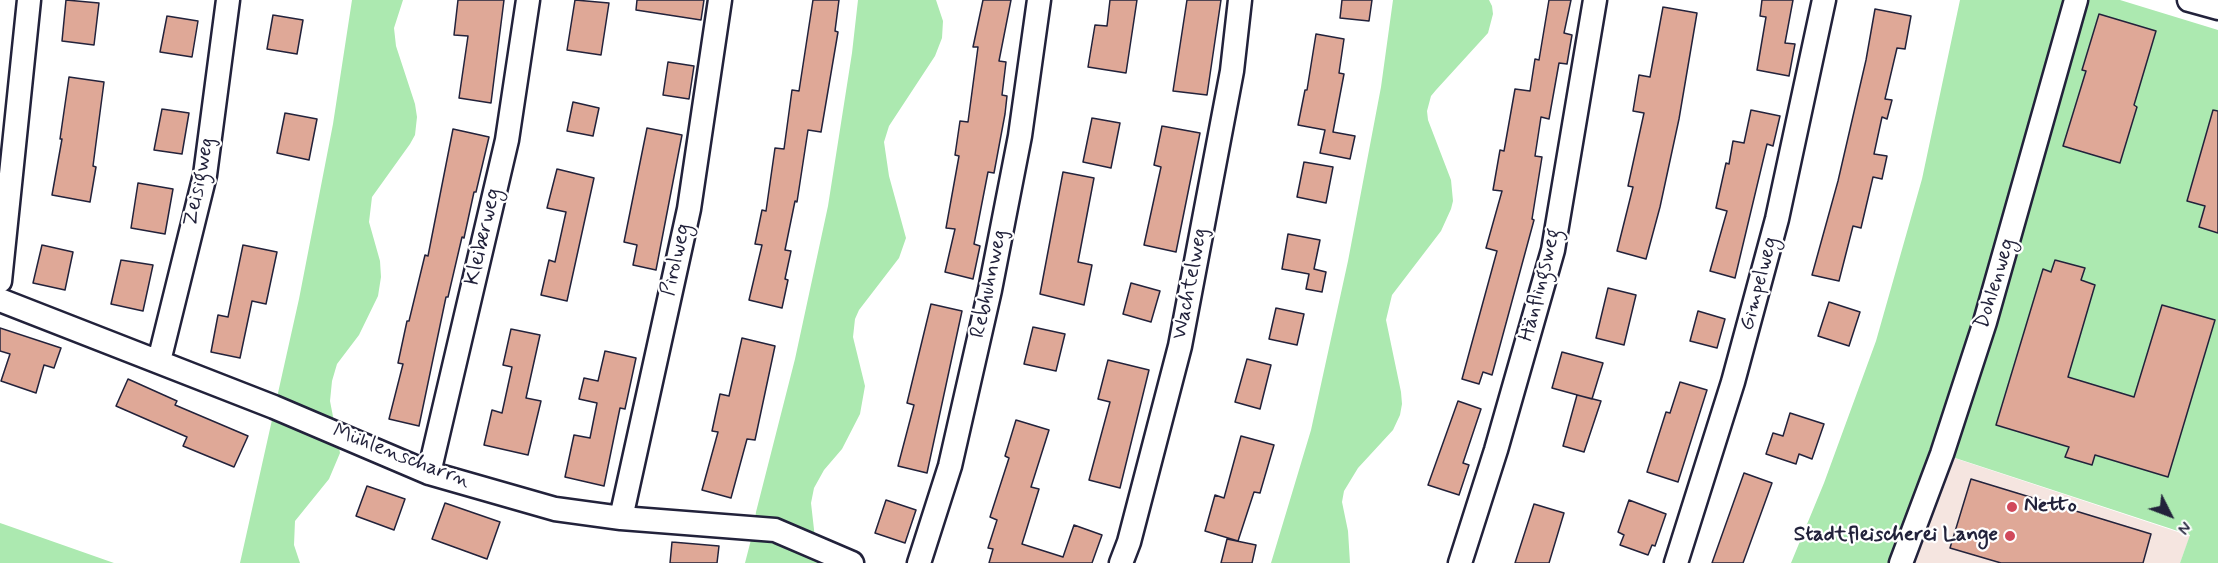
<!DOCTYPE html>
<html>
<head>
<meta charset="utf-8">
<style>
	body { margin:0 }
	#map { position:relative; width:2218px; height:563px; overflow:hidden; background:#fff; font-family:Mynerve,sans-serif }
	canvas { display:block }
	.north { position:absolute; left:2140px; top:485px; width:60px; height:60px; -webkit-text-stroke:4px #fff; paint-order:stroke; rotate:132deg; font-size:16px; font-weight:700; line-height:24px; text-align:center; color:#22223b }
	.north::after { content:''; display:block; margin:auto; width:21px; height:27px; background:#22223b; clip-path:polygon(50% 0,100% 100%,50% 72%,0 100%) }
</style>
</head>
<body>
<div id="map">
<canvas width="2218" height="563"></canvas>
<div class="north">N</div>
</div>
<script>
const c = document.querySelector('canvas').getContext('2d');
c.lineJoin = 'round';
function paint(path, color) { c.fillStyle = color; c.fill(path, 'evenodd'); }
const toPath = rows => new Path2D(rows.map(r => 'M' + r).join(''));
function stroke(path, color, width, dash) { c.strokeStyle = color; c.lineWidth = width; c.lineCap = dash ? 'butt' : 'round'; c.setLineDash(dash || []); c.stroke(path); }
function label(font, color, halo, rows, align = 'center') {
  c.font = font + ' Mynerve,sans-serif'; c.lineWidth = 4.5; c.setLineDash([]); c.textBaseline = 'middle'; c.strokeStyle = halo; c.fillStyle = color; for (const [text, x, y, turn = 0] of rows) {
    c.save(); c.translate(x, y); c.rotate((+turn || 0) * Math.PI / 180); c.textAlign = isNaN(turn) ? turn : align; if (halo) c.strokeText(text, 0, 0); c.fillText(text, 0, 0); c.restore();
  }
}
const built = toPath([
	[1942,454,2190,536,2180,563,1901,563]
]);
const green = toPath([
	[352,0,403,0,394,28,396,46,415,104,417,117,415,135,410,144,372,197,369,222,380,261,381,277,378,296,359,335,337,364,332,381,330,401,340,453,329,479,295,521,294,545,300,563,240,563,299,299,333,124],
	[858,0,936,0,943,21,942,38,935,56,889,126,884,142,889,176,906,238,899,258,859,310,855,319,853,337,865,386,860,414,842,449,824,470,814,488,811,503,816,547,852,563,745,563,754,528,756,512,795,359,828,206,852,53],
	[1393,0,1489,0,1492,6,1493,14,1488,33,1436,90,1431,96,1427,111,1428,120,1451,180,1453,201,1451,209,1441,231,1392,295,1386,320,1401,392,1402,404,1400,415,1393,430,1358,468,1344,491,1342,502,1348,531,1350,563,1271,563,1311,430,1348,261,1381,87],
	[1960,0,2120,0,2218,30,2218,563,2180,563,2190,535,1943,454,1901,563,1791,563,1824,483,1876,341,1922,179],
	[0,523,3,524,114,563,0,563]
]);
const building = toPath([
	[66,0,99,3,94,45,62,41,66,0],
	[458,0,504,0,491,103,459,98,468,36,454,35,458,0],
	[575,0,609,3,601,55,567,50,575,0],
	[637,0,704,0,701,20,636,10,637,0],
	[813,0,839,0,835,31,838,32,821,132,808,130,797,202,795,201,785,250,791,251,785,279,788,280,782,308,749,300,762,245,755,244,762,210,766,211,775,148,784,149,792,90,799,91,813,0],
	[983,0,1011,0,999,61,1006,62,1002,95,1007,96,1005,114,994,173,988,172,974,244,980,246,973,279,945,272,955,229,946,228,959,156,955,155,960,121,968,122,978,47,973,47,983,0],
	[1110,0,1137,0,1126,73,1088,67,1095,25,1107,26,1110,0],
	[1187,0,1221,0,1207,95,1173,91,1187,0],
	[1342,0,1372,0,1369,21,1340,18,1342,0],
	[1549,0,1571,0,1564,33,1572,35,1567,64,1559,63,1549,119,1541,117,1535,156,1542,157,1532,219,1534,220,1492,375,1483,372,1479,384,1462,379,1497,251,1486,248,1502,191,1493,190,1500,150,1504,151,1515,89,1530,91,1535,59,1539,60,1549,0],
	[1762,0,1793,0,1785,43,1795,44,1789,76,1757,70,1766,17,1760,16,1762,0],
	[1663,7,1697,13,1679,119,1660,207,1646,259,1617,251,1633,187,1628,186,1644,113,1633,111,1639,75,1650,77,1663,7],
	[1875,9,1911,16,1905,49,1897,48,1885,99,1892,100,1887,119,1882,117,1874,154,1887,156,1882,179,1873,177,1861,228,1853,226,1839,281,1812,275,1838,181,1866,60,1875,9],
	[2099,14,2156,31,2134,105,2137,107,2120,163,2063,146,2086,71,2082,70,2099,14],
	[273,15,303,20,297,54,267,49,273,15],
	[167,16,198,21,192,57,160,52,167,16],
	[1316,34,1344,39,1339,73,1344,74,1333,132,1355,136,1350,159,1320,153,1325,130,1298,125,1305,90,1307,90,1316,34],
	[668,62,694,66,689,99,663,95,668,62],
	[69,77,104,82,93,166,96,167,90,202,52,195,62,139,60,139,69,77],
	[573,102,599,108,593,136,567,131,573,102],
	[162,109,189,113,182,154,154,150,162,109],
	[1751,110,1780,116,1773,146,1767,144,1735,278,1710,271,1727,211,1716,208,1726,163,1729,164,1733,141,1744,143,1751,110],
	[2213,110,2218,111,2218,233,2199,227,2205,206,2187,201,2213,110],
	[285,113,317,119,309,160,277,153,285,113],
	[1092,118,1120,123,1111,168,1083,162,1092,118],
	[1162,126,1200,133,1176,252,1144,245,1161,167,1154,165,1162,126],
	[647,128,682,135,656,270,633,265,637,245,624,242,647,128],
	[453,129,489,137,476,192,474,192,464,238,462,237,448,297,446,297,419,426,389,419,403,364,398,363,407,321,409,321,425,255,428,256,453,129],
	[1304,162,1333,167,1326,203,1297,197,1304,162],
	[557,169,594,178,567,301,541,295,549,260,555,262,566,212,547,208,557,169],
	[1063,172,1094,178,1078,262,1092,265,1084,305,1040,294,1063,172],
	[138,183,173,189,165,234,131,228,138,183],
	[1288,234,1320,240,1314,269,1326,272,1322,292,1306,289,1309,274,1282,269,1288,234],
	[42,245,73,252,65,290,33,283,42,245],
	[243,245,277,252,266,304,252,301,240,358,211,352,218,315,228,317,243,245],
	[121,260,153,265,143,311,111,304,121,260],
	[2055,260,2085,268,2081,280,2095,285,2068,377,2134,397,2162,305,2215,320,2168,477,2095,455,2092,465,2065,457,2069,447,1996,425,2043,269,2051,272,2055,260],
	[1131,283,1160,291,1151,322,1123,314,1131,283],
	[1608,288,1636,295,1624,345,1596,338,1608,288],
	[1829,302,1860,312,1849,346,1818,336,1829,302],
	[931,304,962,311,927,473,898,466,914,405,907,403,931,304],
	[1276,308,1304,314,1297,345,1269,339,1276,308],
	[1698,311,1725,319,1717,348,1690,341,1698,311],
	[1033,327,1065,334,1056,371,1024,364,1033,327],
	[0,328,61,348,54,368,44,365,36,393,1,381,10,354,0,351,0,328],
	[511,329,540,335,526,398,541,401,528,455,484,445,492,410,502,413,512,367,503,365,511,329],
	[742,338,775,346,755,440,747,439,731,498,702,490,718,432,712,431,720,394,729,396,742,338],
	[605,351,636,358,625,409,620,408,604,486,565,477,574,435,590,438,597,403,579,399,584,378,598,381,605,351],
	[1562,352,1603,363,1592,399,1552,388,1562,352],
	[1247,359,1271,365,1260,409,1235,402,1247,359],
	[1108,360,1149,370,1120,488,1089,480,1110,402,1098,399,1108,360],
	[128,379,177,401,175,405,248,436,234,467,183,446,187,437,116,406,128,379],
	[1680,382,1707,390,1678,482,1647,472,1666,412,1670,413,1680,382],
	[1577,395,1601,401,1584,452,1563,446,1577,395],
	[1458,401,1481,409,1463,463,1469,465,1459,495,1428,485,1458,401],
	[1790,413,1824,424,1812,459,1799,454,1796,464,1766,454,1773,433,1783,436,1790,413],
	[1016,420,1049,430,1031,487,1039,489,1022,544,1063,557,1074,525,1102,535,1092,563,989,563,993,549,988,548,997,520,990,517,1009,458,1005,456,1016,420],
	[1241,436,1274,445,1260,493,1254,492,1238,541,1205,531,1215,495,1224,498,1241,436],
	[1744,473,1772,483,1747,552,1743,563,1712,563,1744,473],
	[1971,479,2151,534,2143,563,2001,563,1950,548,1971,479],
	[367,486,405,499,394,530,356,516,367,486],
	[886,500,916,510,905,543,875,533,886,500],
	[1629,500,1666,514,1655,546,1652,545,1648,555,1620,545,1624,535,1618,532,1629,500],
	[445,503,500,522,487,559,432,539,445,503],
	[1534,504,1564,513,1549,563,1515,563,1534,504],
	[1227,539,1256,545,1252,563,1221,563,1227,539],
	[672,542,719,546,717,563,670,563,672,542]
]);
const minor = toPath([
	[2189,0,2218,8],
	[0,281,29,0],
	[0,300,274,407,429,473,555,509,621,518,775,530,852,563],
	[159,361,205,175,228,0],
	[429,473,507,140,528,0],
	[621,518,689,209,720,0],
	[919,563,950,466,990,290,1020,136,1039,0],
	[1121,563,1129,542,1180,346,1232,71,1240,0],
	[1460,563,1496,450,1553,250,1595,0],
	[1676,563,1733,382,1777,219,1824,0],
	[1901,563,1942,454,1985,322,2076,0]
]);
const markers = [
	[2012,507,6,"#d1495b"],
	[2010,536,6,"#d1495b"]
];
const streetNames = [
	["Zeisigweg",200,182,-79],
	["Kleiberweg",484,237,-77],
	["Pirolweg",677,260,-77],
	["Rebhuhnweg",990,284,-78],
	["Wachtelweg",1191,284,-79],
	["Gimpelweg",1760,284,-75],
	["Dohlenweg",1996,284,-73],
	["Hänflingsweg",1541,285,-76],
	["Mühlenscharrn",401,457,21]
];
const poiNames = [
	["Netto",2024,507],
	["Stadtfleischerei Lange",1998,536,"right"]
];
paint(built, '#f5e5e0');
paint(green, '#ace9b0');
paint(building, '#dfa897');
stroke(building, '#22223b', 1.5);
stroke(minor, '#22223b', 27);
stroke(minor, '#fff', 22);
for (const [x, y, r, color] of markers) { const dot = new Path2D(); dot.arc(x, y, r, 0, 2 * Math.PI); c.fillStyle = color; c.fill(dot); stroke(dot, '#fff', 2); }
label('21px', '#22223b', '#fff', streetNames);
label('bold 21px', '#22223b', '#fff', poiNames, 'left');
</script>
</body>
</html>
